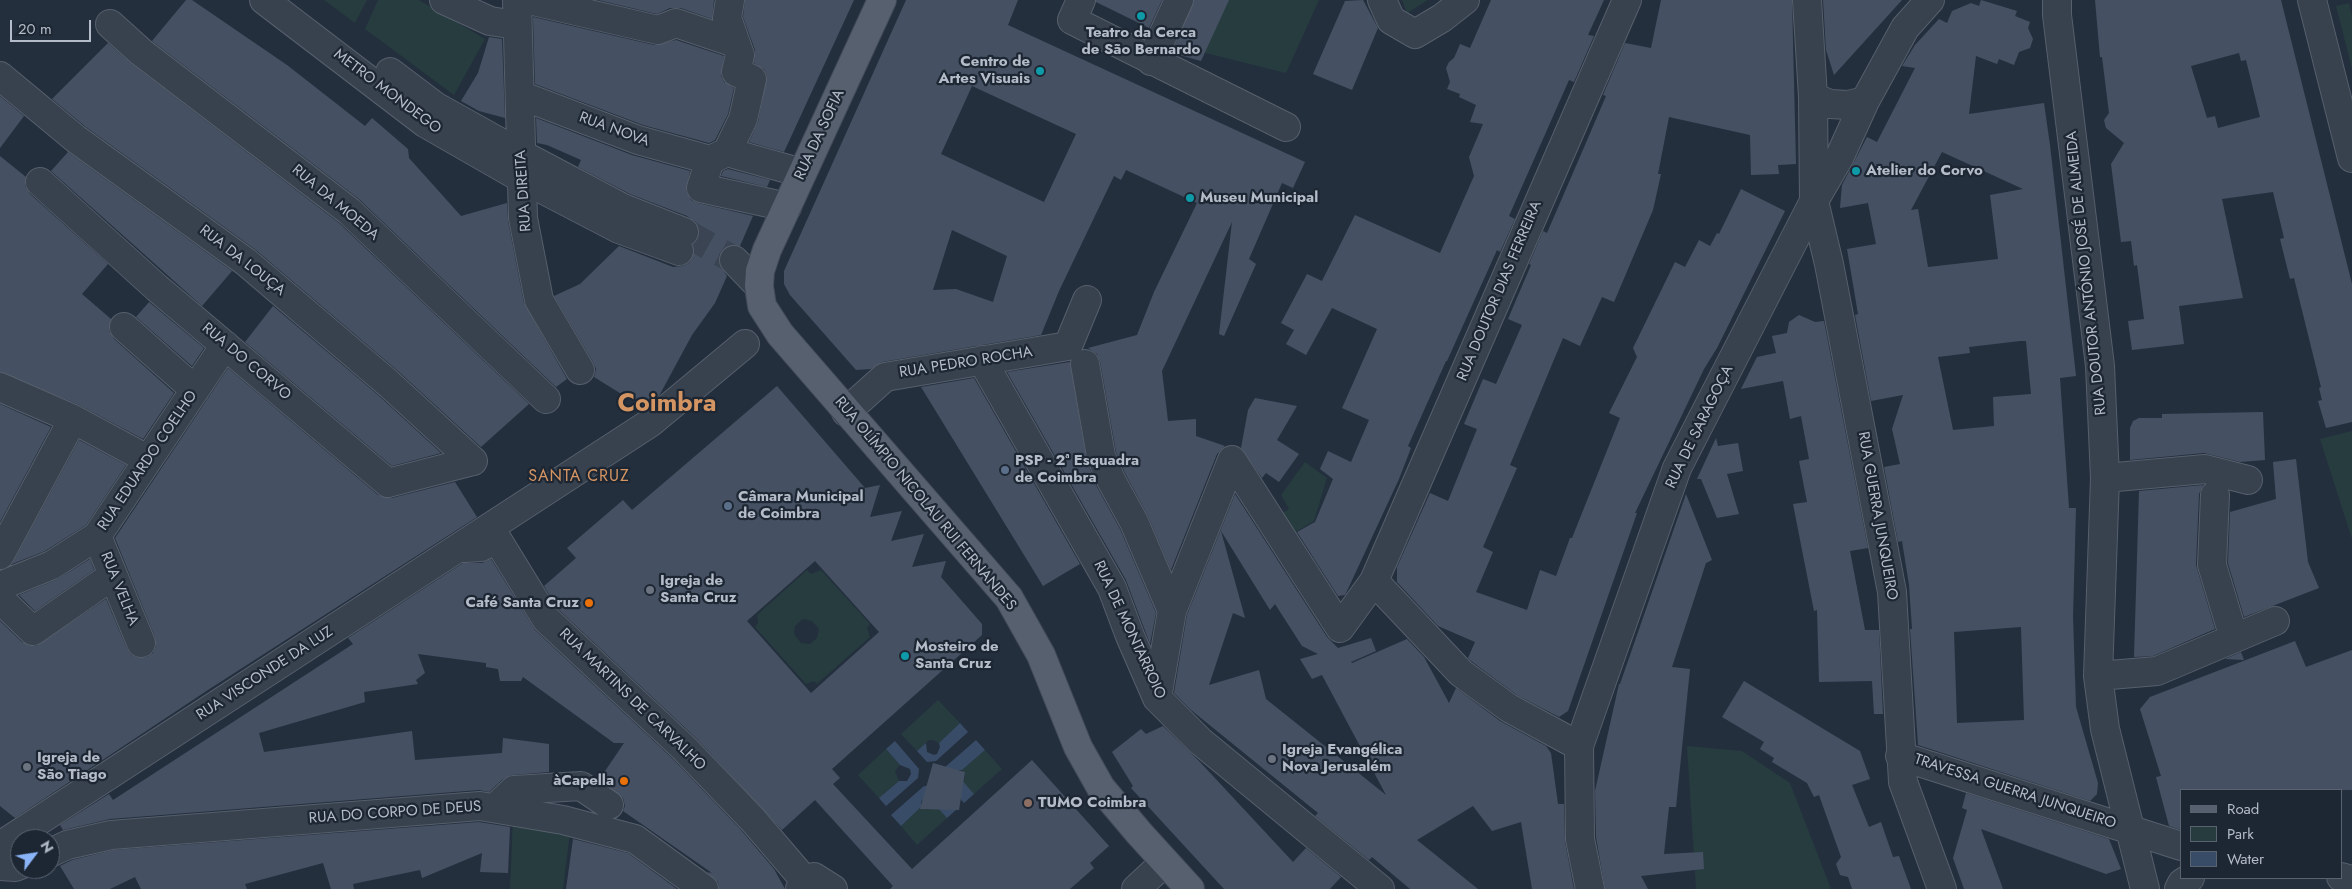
<!DOCTYPE html>
<html>
<head>
<meta charset="utf-8">
<style>
	body { margin:0 }
	#map { position:relative; width:2352px; height:889px; overflow:hidden; background:#242f3e; font-family:Jost,sans-serif }
	canvas { display:block }
	.legend { position:absolute; left:2180px; top:789px; width:162px; height:90px; box-sizing:border-box; background:#1d2633; border:1px solid #59626f; margin:0; padding:6px 9px; list-style:none; font-size:15px; color:#b4bcc9 }
	.legend li { display:flex; align-items:center; gap:10px; height:25px }
	.legend b { width:25px; border:1px solid #59626f }
	.north { position:absolute; left:10px; top:829px; width:50px; height:50px; box-sizing:border-box; background:#1d2633; border:1px solid #59626f; border-radius:50%; rotate:59deg; font-size:14px; font-weight:700; line-height:20px; text-align:center; color:#b4bcc9 }
	.north::after { content:''; display:block; margin:auto; width:18px; height:22px; background:#8ab4f8; clip-path:polygon(50% 0,100% 100%,50% 72%,0 100%) }
	.scale { position:absolute; left:10px; top:20px; width:81px; height:22px; box-sizing:border-box; border:2px solid #b4bcc9; border-top:0; padding-left:6px; font-size:15px; line-height:18px; white-space:nowrap; color:#b4bcc9; -webkit-text-stroke:4px #1d2633; paint-order:stroke }
</style>
</head>
<body>
<div id="map">
<canvas width="2352" height="889"></canvas>
<ul class="legend">
<li><b style="height:6px;background:#56606e"></b>Road</li>
<li><b style="height:14px;background:#263c3f"></b>Park</li>
<li><b style="height:14px;background:#394c67"></b>Water</li>
</ul>
<div class="north">N</div>
<div class="scale">20 m</div>
</div>
<script>
const c = document.querySelector('canvas').getContext('2d');
c.lineJoin = 'round';
function paint(path, color) { c.fillStyle = color; c.fill(path, 'evenodd'); }
const toPath = rows => new Path2D(rows.map(r => 'M' + r).join(''));
function stroke(path, color, width, dash) { c.strokeStyle = color; c.lineWidth = width; c.lineCap = dash ? 'butt' : 'round'; c.setLineDash(dash || []); c.stroke(path); }
function label(font, color, halo, rows, align = 'center') {
  c.font = font + ' Jost,sans-serif'; c.lineWidth = 4.5; c.setLineDash([]); c.textBaseline = 'middle'; c.strokeStyle = halo; c.fillStyle = color; for (const [text, x, y, turn = 0] of rows) {
    c.save(); c.translate(x, y); c.rotate((+turn || 0) * Math.PI / 180); c.textAlign = isNaN(turn) ? turn : align; if (halo) c.strokeText(text, 0, 0); c.fillText(text, 0, 0); c.restore();
  }
}
const green = toPath([
	[324,0,367,0,355,23],
	[378,0,419,0,485,39,454,95,365,29],
	[1194,0,1319,0,1286,73,1174,45],
	[1402,0,1428,0,1407,13],
	[2349,3,2352,16,2352,69,2336,6],
	[2352,431,2352,539,2320,439],
	[1305,462,1327,478,1314,521,1294,533,1281,514,1289,509,1281,495],
	[807,570,811,574,821,570,870,624,867,628,870,637,817,684,814,681,806,684,755,627,758,623,757,615],
	[803,619,812,621,819,629,817,638,810,644,801,643,794,634,795,626],
	[938,700,960,723,939,743,933,740,929,740,917,751,901,734],
	[1687,746,1742,751,1790,783,1831,889,1696,889],
	[886,749,900,765,895,771,899,781,879,798,858,775],
	[985,750,1002,769,974,794,963,782,965,777,962,770],
	[936,805,947,818,917,845,901,826,922,806,928,810],
	[513,817,570,832,563,889,510,889]
]);
const water = toPath([
	[960,723,968,732,936,761,927,762,917,751,926,743,927,752,934,755,937,754,940,747,939,743],
	[976,740,985,750,962,770,953,770,974,794,964,803,943,779,944,768],
	[895,741,919,769,918,778,886,806,879,798,899,781,907,781,911,774,910,769,900,765,886,749],
	[924,786,935,787,956,810,947,818,926,795,921,802,922,806,901,826,891,815]
]);
const building = toPath([
	[186,0,192,0,287,65,365,126,372,118,408,149,409,158,461,216,507,203,508,221,524,303,567,379,556,387,359,199,152,41],
	[598,0,714,0,712,19,681,8,670,8,657,14],
	[745,0,854,0,784,152,749,142,758,122,767,76,764,69,754,63,755,50,743,17],
	[906,0,1018,0,1008,25,1305,162,1293,188,1282,183,1249,259,1256,264,1224,336,1219,334,1232,222,1162,371,1168,421,1196,419,1196,436,1225,446,1217,454,1171,570,1148,516,1125,473,1116,452,1100,361,1097,354,1088,348,1137,335,1154,292,1197,203,1126,170,1121,180,1114,176,1059,291,1041,335,882,362,871,369,856,370,790,295,784,284,784,271],
	[972,86,1076,134,1044,202,941,154],
	[952,230,1007,256,993,302,956,289,933,290],
	[1096,0,1162,0,1149,28,1096,2],
	[1194,0,1229,0,1201,61,1172,53],
	[1363,0,1378,28,1352,90,1313,74,1345,1],
	[1491,0,1604,0,1588,35,1594,36,1574,82,1569,80,1509,216,1515,219,1500,252,1497,250,1447,361,1446,361,1408,446,1411,448,1399,479,1347,591,1345,595,1338,596,1297,532,1315,522,1333,479,1320,469,1328,451,1351,462,1369,420,1342,408,1377,329,1332,308,1306,355,1286,344,1294,330,1281,323,1307,274,1322,281,1355,215,1440,253,1474,176,1469,157,1483,124,1470,122,1476,105,1459,97,1460,94,1447,89,1450,82,1446,68,1449,62,1454,58,1460,44,1470,48],
	[1661,0,1792,0,1796,164,1778,165,1779,174,1751,175,1750,135,1669,117,1658,174,1661,174,1653,210,1614,302,1602,297,1580,346,1563,338,1510,465,1517,468,1483,547,1493,552,1476,592,1527,610,1540,570,1556,576,1570,538,1572,538,1620,418,1609,413,1637,357,1633,348,1675,262,1685,267,1699,240,1710,246,1717,233,1719,234,1741,189,1785,211,1717,348,1704,369,1635,513,1637,513,1568,711,1559,717,1517,695,1471,661,1468,658,1475,642,1438,626,1397,582,1397,567,1430,493,1448,501,1477,429,1464,424,1483,379,1496,384,1522,325,1508,319,1531,265,1529,264,1543,231,1547,233,1582,152,1606,96,1603,95,1625,43,1651,48],
	[1823,0,1902,0,1834,75,1826,50],
	[1981,0,2017,11,2015,16,2030,22,2028,28,2033,39,2030,48,2019,52,2014,65,1999,59,1997,64,1976,56,1969,114,2044,103,2050,145,2076,376,2060,378,2069,508,2076,508,2073,617,2076,707,2098,783,2097,794,2090,801,1918,745,1910,629,1912,629,1909,585,1902,541,1898,542,1884,467,1900,464,1892,429,1903,395,1871,401,1855,315,1858,314,1847,249,1876,244,1868,203,1840,208,1842,185,1867,137,1877,142,1915,68,1902,66,1915,45,1939,19,1947,23,1952,11,1971,3,1979,6],
	[1942,152,2023,189,1990,195,1998,259,1928,267,1918,209,1911,210],
	[2020,341,2026,341,2031,394,1993,397,1994,426,1953,430,1938,357,1970,353,1969,347],
	[2021,627,2024,720,1957,723,1954,632],
	[2095,0,2281,0,2352,284,2352,422,2326,428,2318,401,2322,400,2319,388,2321,387,2294,278,2290,279,2280,239,2284,238,2273,192,2222,199,2243,298,2179,306,2184,344,2132,350,2128,321,2144,319,2137,265,2134,266,2131,241,2121,242,2111,164,2124,143,2106,128,2104,120,2109,113,2102,57,2100,57],
	[2239,53,2241,61,2246,60,2260,117,2218,128,2215,116,2207,118,2191,66],
	[533,17,654,45,676,40,724,56,721,76,724,82,734,88,728,114,715,140,709,143,643,125,535,84],
	[489,37,502,39,505,118,479,111,461,101,478,73],
	[108,43,132,64,339,223,529,404,481,447,398,371,256,250,86,127,52,99],
	[0,96,24,116,0,148],
	[536,118,632,155,690,171,686,191,691,200,698,203,753,216,740,246,730,245,724,248,719,255,719,264,727,276,715,303,692,335,659,396,644,408,594,377,596,369,593,362,554,296,580,284,619,246,673,267,682,266,689,263,693,257,693,245,698,238,699,229,696,222,687,216,630,194,578,167,581,160,547,145,537,143],
	[68,152,232,271,202,306,51,171],
	[0,156,26,177,25,186,30,194,108,264,82,294,111,319,109,331,114,339,174,393,143,439,79,405,0,372],
	[728,169,770,180,767,187,721,176,723,171],
	[149,302,204,348,192,366,136,317],
	[273,306,378,395,441,453,392,466,245,342],
	[1799,315,1815,322,1824,321,1868,548,1850,551,1865,630,1879,630,1883,714,1874,714,1872,681,1819,682,1817,610,1814,611,1793,504,1807,502,1799,461,1809,459,1801,416,1790,419,1783,381,1741,389,1757,357,1776,353,1772,336,1787,333,1789,322],
	[1070,362,1087,462,1097,487,1120,529,1156,613,1150,644,1126,580,1007,372],
	[228,368,378,495,392,498,455,482,477,517,211,688,15,818,0,806,0,621,22,642,36,646,106,599,127,649,131,655,139,658,147,657,153,653,156,646,155,637,115,538],
	[974,378,1080,564,1043,586,921,387],
	[777,386,865,488,880,485,870,517,902,511,891,541,924,534,912,567,946,561,941,577,982,624,982,635,832,769,840,778,833,784,912,869,1032,760,1109,846,1090,863,1094,868,1070,889,890,889,893,886,815,800,782,830,695,737,558,609,544,586,576,558,567,548,623,500,632,510],
	[815,561,879,632,811,693,747,621],
	[1255,398,1297,406,1277,440,1299,454,1279,482,1266,473,1262,478,1241,448,1248,410],
	[0,404,51,427,0,522],
	[2263,412,2265,460,2240,462,2204,453,2130,460,2130,428,2133,421,2139,418,2162,418,2162,414],
	[1716,438,1718,446,1738,443,1743,471,1727,474,1739,514,1717,518,1701,479,1697,479],
	[79,440,126,465,86,525,45,551,12,564],
	[2296,459,2308,562,2319,588,2244,617,2228,563,2230,512,2276,499,2273,462],
	[2203,485,2199,494,2196,565,2215,629,2153,656,2134,657,2139,491],
	[1235,494,1327,637,1338,648,1371,638,1376,651,1351,662,1352,663,1407,639,1424,657,1449,703,1456,688,1500,721,1546,746,1551,753,1558,804,1564,804,1565,842,1574,889,1532,889,1521,822,1492,831,1473,806,1417,840,1478,889,1410,889,1372,857,1369,860,1315,816,1318,813,1191,710,1174,693,1187,615],
	[1221,531,1270,610,1275,604,1302,646,1318,654,1300,659,1312,679,1322,675,1386,795,1266,699,1259,670,1209,685,1233,613,1245,618],
	[1686,494,1712,560,1706,563,1672,667,1690,669,1676,807,1669,807,1664,854,1703,852,1704,869,1641,876,1648,889,1605,889,1596,837,1595,791,1619,684,1620,684],
	[90,559,94,570,35,611,19,595,58,579],
	[491,559,535,630,673,759,741,830,774,869,785,889,719,889,718,882,707,872,712,873,623,811,625,806,623,798,599,780,624,743,614,743,523,677,521,681,500,681,498,669,486,667,486,663,418,654,425,673,416,680,418,684,364,692,365,702,259,733,264,752,412,731,415,760,502,753,503,738,549,744,549,772,512,775,503,779,489,792,479,790,110,819,63,830,60,825,109,794,113,800,353,644,348,638,463,563,482,563],
	[2295,641,2306,667,2352,650,2352,790,2181,790,2181,830,2169,826,2156,777,2161,776,2140,709,2150,697],
	[2241,652,2244,660,2225,659],
	[1744,681,1860,751,1870,779,1852,785,1869,827,1881,822,1893,857,1899,856,1911,889,1852,889,1848,877,1840,875,1836,864,1841,857,1819,795,1814,797,1807,783,1772,762,1774,758,1760,749,1764,742,1722,717],
	[1163,726,1200,762,1293,862,1306,848,1341,877,1330,889,1224,889,1131,788,1133,786,1112,752,1141,729,1146,734],
	[933,763,965,772,959,810,920,809],
	[1966,793,2109,839,2121,869,2106,874,1981,829,2003,889,1964,889,1953,858,1967,810,1962,808],
	[479,822,510,827,508,873,480,872,482,853,422,878,420,870,353,884,354,889,331,889,323,863,245,884,247,889,141,889,135,877,110,889,74,889,60,866,72,860,113,850],
	[573,839,628,853,677,889,566,889]
]);
const minorTunnel = toPath([
	[684,232,734,260]
]);
const minor = toPath([
	[264,0,425,123,521,178,619,229,679,251],
	[444,0,490,21,516,25],
	[517,0,523,218,539,300,580,370],
	[529,0,658,30,676,23,735,43],
	[1081,0,1072,20,1286,127],
	[1382,0,1391,20,1415,34,1442,18,1465,0],
	[1807,0,1813,97,1814,201,1829,264,1892,592,1903,782,1942,889],
	[2057,0,2057,15,2100,366,2105,478,2098,676,2105,729,2145,889],
	[2312,0,2352,158],
	[110,24,141,52,349,211,546,399],
	[1151,61,1179,0],
	[390,72,435,106,521,154,623,208,684,232],
	[0,76,76,139,246,262,388,383,473,461],
	[520,95,638,140,710,160],
	[1813,97,1830,104,1848,105,1865,101],
	[727,152,743,119,752,79,736,72,740,55,727,18,730,0],
	[40,182,157,288,388,483,473,461],
	[787,207,701,188,710,160,727,152,802,173],
	[734,260,759,286],
	[124,327,195,390],
	[982,360,1112,588,1130,636,1157,698,1200,741,1380,889],
	[1085,364,1101,456,1111,480,1134,522,1172,611],
	[0,387,73,419,147,459],
	[846,412,885,377,1068,346,1087,300],
	[2105,478,2205,469,2248,480],
	[2215,495,2212,565,2234,638],
	[97,536,141,643],
	[465,548,481,547,497,539,546,619,684,748,753,820,807,883],
	[0,555,73,419],
	[1374,581,1461,673,1509,708,1579,746],
	[0,586,52,565,97,536,225,345],
	[0,599,33,631,112,576],
	[2098,676,2157,671,2275,621],
	[1157,698,1172,611,1232,460,1340,628,1374,581,1627,0],
	[1900,756,2181,846],
	[496,807,514,790,581,786,609,805],
	[0,846,650,423,745,344],
	[50,853,67,845,111,835,480,806,563,820,635,839,704,889],
	[0,866,15,867,20,865],
	[2341,877,2352,880],
	[800,889,814,877,833,889],
	[1136,889,1165,862],
	[1590,889,1580,839,1579,746,1677,468,1814,201,1840,156,1865,101,1905,28,1930,0],
	[2179,889,2182,883,2190,878]
]);
const major = toPath([
	[882,0,767,250,760,271,759,286,762,306,780,334,1009,598,1041,655,1078,747,1101,788,1139,833,1190,889]
]);
const markers = [
	[1141,16,5,"#0f9aa8"],
	[1040,71,5,"#0f9aa8"],
	[1856,171,5,"#0f9aa8"],
	[1190,198,5,"#0f9aa8"],
	[1005,470,5,"#5c6f8a"],
	[728,506,5,"#5c6f8a"],
	[650,590,5,"#6b7280"],
	[589,603,5,"#e8710a"],
	[905,656,5,"#0f9aa8"],
	[1272,759,5,"#6b7280"],
	[27,767,5,"#6b7280"],
	[624,781,5,"#e8710a"],
	[1028,803,5,"#8d6e63"]
];
const poiNames = [
	["Teatro da Cerca",1141,33,"center"],
	["de São Bernardo",1141,50,"center"],
	["Centro de",1030,62,"right"],
	["Artes Visuais",1030,79,"right"],
	["Atelier do Corvo",1866,171],
	["Museu Municipal",1200,198],
	["PSP - 2ª Esquadra",1015,461],
	["de Coimbra",1015,478],
	["Câmara Municipal",738,497],
	["de Coimbra",738,514],
	["Igreja de",660,581],
	["Santa Cruz",660,598],
	["Café Santa Cruz",579,603,"right"],
	["Mosteiro de",915,647],
	["Santa Cruz",915,664],
	["Igreja Evangélica",1282,750],
	["Nova Jerusalém",1282,767],
	["Igreja de",37,758],
	["São Tiago",37,775],
	["àCapella",614,781,"right"],
	["TUMO Coimbra",1038,803]
];
const streetNames = [
	["METRO MONDEGO",387,92,37],
	["RUA NOVA",614,130,20],
	["RUA DA SOFIA",820,135,-65],
	["RUA DIREITA",524,191,-94],
	["RUA DA MOEDA",335,203,40],
	["RUA DA LOUÇA",242,261,38],
	["RUA DOUTOR ANTÓNIO JOSÉ DE ALMEIDA",2087,273,-96],
	["RUA DOUTOR DIAS FERREIRA",1500,291,-67],
	["RUA DO CORVO",246,362,40],
	["RUA PEDRO ROCHA",966,363,-9],
	["RUA DE SARAGOÇA",1700,427,-64],
	["RUA EDUARDO COELHO",148,461,-56],
	["RUA OLÍMPIO NICOLAU RUI FERNANDES",925,504,50],
	["RUA GUERRA JUNQUEIRO",1877,516,80],
	["RUA VELHA",119,589,68],
	["RUA DE MONTARROIO",1129,630,65],
	["RUA VISCONDE DA LUZ",265,674,-33],
	["RUA MARTINS DE CARVALHO",632,700,44],
	["TRAVESSA GUERRA JUNQUEIRO",2015,792,18],
	["RUA DO CORPO DE DEUS",395,813,-4]
];
const neighbourhoodNames = [
	["SANTA CRUZ",579,477]
];
const townNames = [
	["Coimbra",667,405]
];
paint(green, '#263c3f');
paint(water, '#394c67');
paint(building, '#455162');
stroke(minorTunnel, '#3a4453', 28, [28, 14]);
stroke(minor, '#565f6c', 30);
stroke(major, '#414a57', 30);
stroke(minor, '#38414e', 28);
stroke(major, '#56606e', 28);
for (const [x, y, r, color] of markers) { const dot = new Path2D(); dot.arc(x, y, r, 0, 2 * Math.PI); c.fillStyle = color; c.fill(dot); stroke(dot, '#1d2633', 2); }
label('bold 15px', '#b4bcc9', '#1d2633', poiNames, 'left');
label('15px', '#b4bcc9', '#1d2633', streetNames);
c.letterSpacing = '1px';
label('16px', '#d59563', '#1d2633', neighbourhoodNames);
c.letterSpacing = '0px';
label('bold 25px', '#d59563', '#1d2633', townNames);
</script>
</body>
</html>
